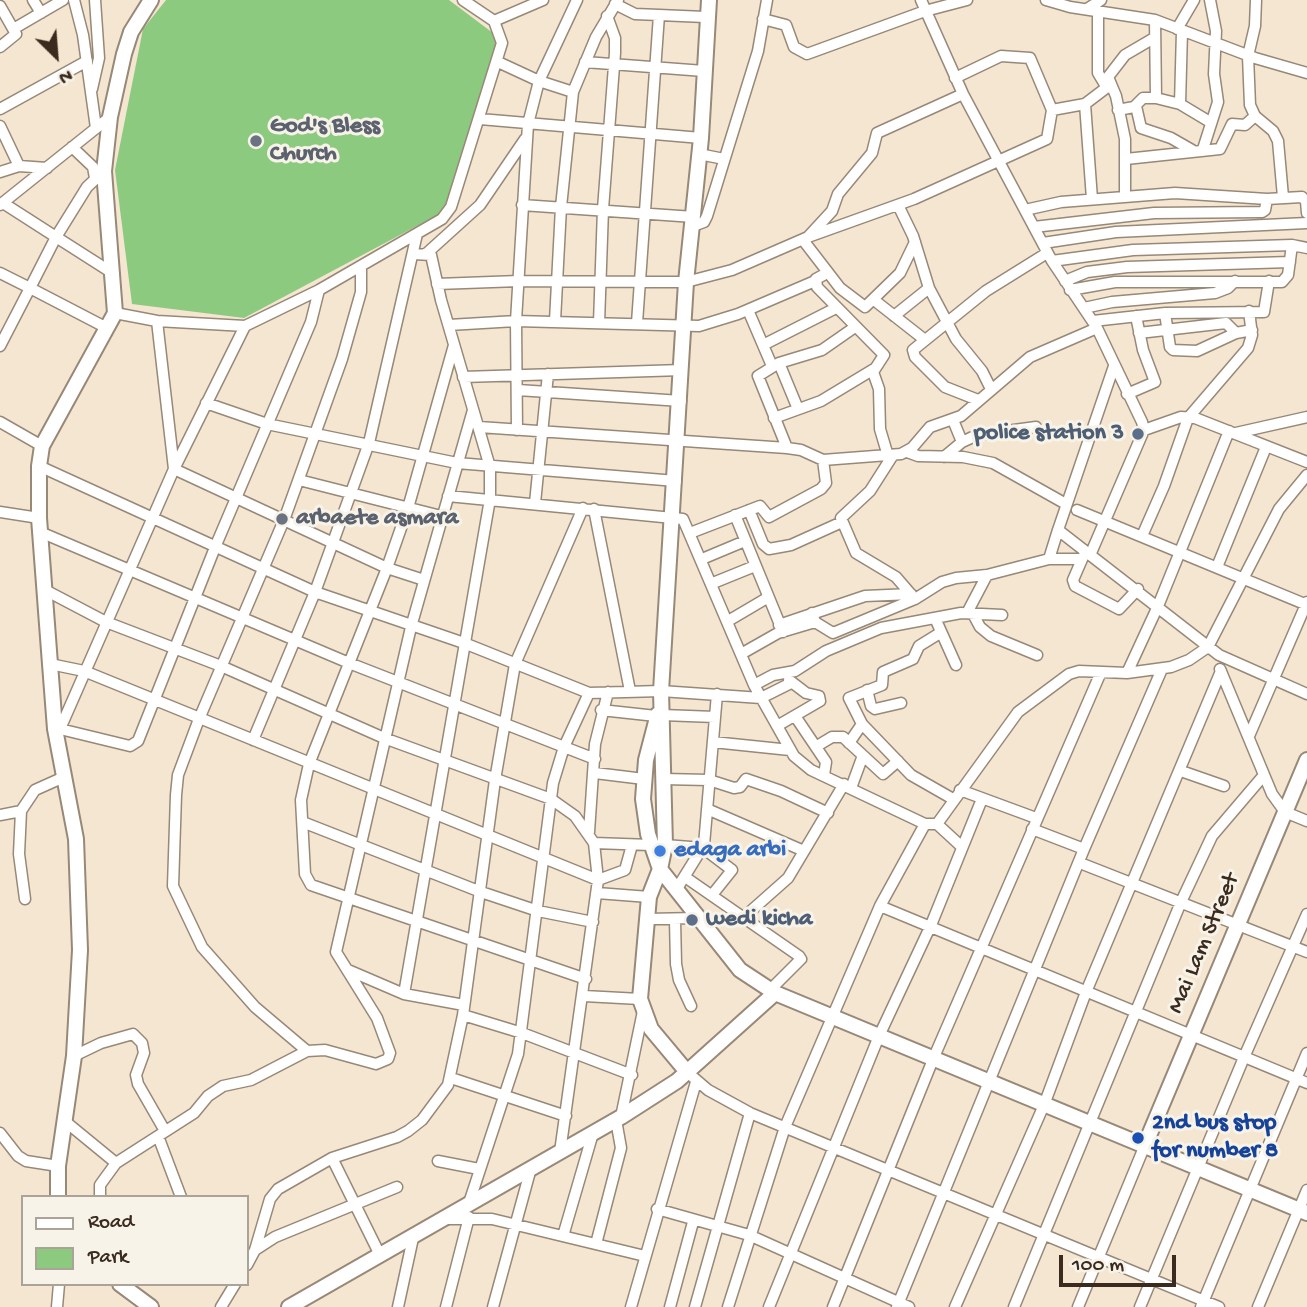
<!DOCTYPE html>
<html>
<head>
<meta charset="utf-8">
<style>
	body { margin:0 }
	#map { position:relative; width:1307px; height:1307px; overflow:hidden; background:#f5e6d1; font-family:"Gochi Hand",sans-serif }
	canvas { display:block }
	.legend { position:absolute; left:21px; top:1195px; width:228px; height:91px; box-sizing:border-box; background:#f7f3e8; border:2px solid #aca397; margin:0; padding:9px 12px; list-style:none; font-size:21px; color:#3b2a1e }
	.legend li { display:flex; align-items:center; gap:14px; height:35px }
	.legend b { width:35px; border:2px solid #aca397 }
	.north { position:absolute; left:21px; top:21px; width:70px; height:70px; -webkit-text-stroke:5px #f7f3e8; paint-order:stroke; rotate:155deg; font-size:19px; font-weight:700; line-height:28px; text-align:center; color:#3b2a1e }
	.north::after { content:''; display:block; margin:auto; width:24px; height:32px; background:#3b2a1e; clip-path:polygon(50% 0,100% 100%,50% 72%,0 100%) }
	.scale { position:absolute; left:1059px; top:1255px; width:117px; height:32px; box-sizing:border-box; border:4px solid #3b2a1e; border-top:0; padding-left:9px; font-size:21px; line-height:24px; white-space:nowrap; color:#3b2a1e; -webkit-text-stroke:5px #f7f3e8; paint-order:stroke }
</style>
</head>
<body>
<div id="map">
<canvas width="1307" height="1307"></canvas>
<ul class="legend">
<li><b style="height:9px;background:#fff"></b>Road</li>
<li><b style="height:19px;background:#8cca80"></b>Park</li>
</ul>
<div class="north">N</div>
<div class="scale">100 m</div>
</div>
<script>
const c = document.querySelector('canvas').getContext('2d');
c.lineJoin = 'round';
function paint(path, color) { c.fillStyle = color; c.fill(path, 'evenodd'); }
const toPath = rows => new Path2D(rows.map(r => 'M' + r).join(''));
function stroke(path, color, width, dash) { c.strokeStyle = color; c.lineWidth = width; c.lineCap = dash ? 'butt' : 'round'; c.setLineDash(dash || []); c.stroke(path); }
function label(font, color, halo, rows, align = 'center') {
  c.font = font + ' "Gochi Hand",sans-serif'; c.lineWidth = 6; c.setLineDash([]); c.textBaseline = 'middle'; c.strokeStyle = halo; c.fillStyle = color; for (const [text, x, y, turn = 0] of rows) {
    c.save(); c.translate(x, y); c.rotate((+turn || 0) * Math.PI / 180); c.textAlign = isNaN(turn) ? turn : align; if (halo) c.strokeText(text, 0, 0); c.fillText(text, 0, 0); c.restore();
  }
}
const green = toPath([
	[166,0,449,0,501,39,447,210,244,318,132,304,115,170,143,29]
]);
const street = toPath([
	[33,0,41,13],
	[74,0,83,35,96,128],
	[921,0,963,94,1052,261,1097,328,1142,422,1144,430,1091,553],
	[1046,0,1070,7,1155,20,1255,58,1307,73],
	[1256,0,1255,26,1248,56,1250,105,1255,116,1273,131,1278,141,1283,197],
	[615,4,635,14,659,15],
	[0,6,16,34,0,47],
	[1087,9,1101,0],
	[1098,11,1098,73,1107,88],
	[763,19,786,25,794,47,807,54,925,11,967,0],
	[1155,20,1156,98],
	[494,21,543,0],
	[15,28,63,0],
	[1177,29,1194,0],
	[498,62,539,81,573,92],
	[585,62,704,71],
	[92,89,99,58,95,0],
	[1085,104,1092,199],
	[1180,104,1182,31],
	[1136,106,1141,128,1171,138,1192,150],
	[0,109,87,61],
	[1052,110,1085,104,1110,85],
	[1118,110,1134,107,1143,98,1156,98,1180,104,1210,122],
	[480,119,701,138],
	[0,126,19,166],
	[72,147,93,167,95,178],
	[1203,149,1218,102,1214,74,1216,31,1210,0],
	[699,154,724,159],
	[1126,159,1220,149,1232,124,1245,125,1255,116],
	[0,172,19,166,47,168],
	[1125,197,1125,139,1116,96,1108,77,1125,55,1154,38],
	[3,203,56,237,87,187,104,171],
	[0,205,110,117],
	[522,205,694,217],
	[898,205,913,236,929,288,956,339,982,371,991,389],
	[1025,210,1061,202,1175,193,1267,199,1302,197,1306,201,1307,213],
	[693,226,704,222,707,216,758,51,767,0],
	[1034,227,1154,213,1262,212,1265,210,1267,199],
	[808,237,832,211,838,194,872,153,877,133,963,94],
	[803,240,840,288,865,307,900,273,915,242],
	[1043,243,1116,232,1307,223],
	[427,253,480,205,525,139],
	[1052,261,1133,250,1292,245,1307,248],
	[0,273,30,288,0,346],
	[827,273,816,279,817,287,884,355,873,372,879,389,880,429,888,456],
	[1065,281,1087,272,1127,267,1290,262],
	[437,284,519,281,686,282,732,270,808,237,914,199,1047,139,1052,110,1030,58,1001,56,955,78],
	[1070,290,1115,282,1282,282,1288,275,1292,245],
	[874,300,925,340],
	[1084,308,1112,302,1215,293,1228,288,1235,281],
	[748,310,772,366],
	[115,313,157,321,245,326,319,290,442,219,451,207,502,43,494,21,463,0],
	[1165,313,1170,347,1173,350,1197,351,1236,333],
	[894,316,929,288],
	[157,321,174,469,387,568,424,580],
	[555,321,561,207,573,92,596,37,618,0],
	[1093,321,1165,313,1264,312,1269,281],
	[599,323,603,209,615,53,615,38,607,16],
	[637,323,659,15,705,17],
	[449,325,516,321,699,326,738,314,815,281],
	[107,328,30,288,56,237,114,274],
	[1139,333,1226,323,1236,333,1252,330],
	[454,345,408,508,387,568,309,764,301,800,305,874,311,885,586,979],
	[763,345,836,308],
	[779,363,798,409],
	[1114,366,1058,530,1219,655,1307,694],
	[463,377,682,370],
	[518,390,681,401],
	[1127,394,1155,382,1143,350,1136,316],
	[978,400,945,387,915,357,913,350,986,291,1047,253],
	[206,403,267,424,457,463,676,481],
	[774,418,821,401,874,369],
	[953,420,962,442],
	[0,422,42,446],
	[479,427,787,448,801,450,823,460,901,454,912,448,930,427,961,416,1030,357,1097,328],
	[517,430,516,321,528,124,539,81,577,0],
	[1144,430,1181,417,1195,418,1307,462],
	[1236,433,1307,417],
	[787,448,758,376,779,363,822,350,855,327],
	[907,452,918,456,963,457,993,463,1066,504],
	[893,455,870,491,841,518,856,553,896,577,915,599],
	[944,457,962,442,977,435,1036,427],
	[39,466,315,592,464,643,589,693,661,691,761,698,791,683],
	[299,480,441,516],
	[448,496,683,519,754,685,794,756,811,770,925,824,937,824,962,847],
	[535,503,548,374],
	[594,509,630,691],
	[749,510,763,544,769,549,791,545,842,522],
	[1077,510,1307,605],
	[0,512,39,518],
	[735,515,783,632],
	[40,532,349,663,595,759],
	[690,533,760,506,769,517,821,489,826,483,823,460],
	[1142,536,1164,486,1188,418,1248,348,1252,335,1249,311],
	[1083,557,1073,580,1075,586,1119,609,1138,589],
	[702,559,745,541],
	[1049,559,1058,530],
	[1217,567,1266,447],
	[713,583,755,566],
	[45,590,106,622,221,666,384,738,551,799,575,816,594,843],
	[812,613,815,622,833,633,915,599,942,582,956,578,987,575,1049,559,1082,559],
	[967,613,987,575],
	[973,614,980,627,991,636,1037,655],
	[935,618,956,665],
	[728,621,767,598],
	[779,625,865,596,911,594],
	[940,633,919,646,913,659,883,672,882,685,849,698,862,724,911,775,953,799],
	[741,654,778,633,815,622],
	[50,664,84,671,598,880,625,870,632,845],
	[1220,669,1272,794,1285,812,1307,821],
	[1127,673,1158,606,1229,431],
	[754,685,773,675,795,671,826,651,881,628,961,613,1002,615],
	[867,690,871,706,875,709,901,703],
	[601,710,656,716],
	[662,715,715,717],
	[795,716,826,762,824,775],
	[777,726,820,701,819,696,806,693,789,680],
	[55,729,60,729,174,469,245,326],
	[60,729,130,746,138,741,216,545,311,322,319,290],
	[1249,736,1307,602],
	[253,740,315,592,369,443,417,234],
	[713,742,790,750],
	[849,743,862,724],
	[817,746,832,737,843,737,883,774,898,761],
	[1181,771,1224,786],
	[595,773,644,779],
	[663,779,709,780,734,788,740,787,746,779,781,791,828,813],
	[851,788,862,758],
	[960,790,1036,818],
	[707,809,804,851],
	[0,815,21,811],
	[305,823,481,892,538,911,593,922],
	[937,824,1018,712,1069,674,1079,671,1127,673,1171,667,1189,660,1208,647,1279,509,1307,475],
	[1032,829,1084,849],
	[589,832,595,744,608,692],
	[665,845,703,848,732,870,712,895],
	[1080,863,1307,952],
	[685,877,799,956,801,959,770,990],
	[676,890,704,845,717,694],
	[597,893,649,897],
	[25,899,19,854,21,811,35,790,64,777],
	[880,906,1307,1083],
	[744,917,788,878,844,784],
	[647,919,697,918],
	[675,920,676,964,679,980,691,1006],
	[348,970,404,994,464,1005],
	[404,994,490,499,490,467,441,300,431,255,414,254],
	[584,996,640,999],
	[463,1015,522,1033,632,1075],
	[307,1051,255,1007,202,947,173,886,176,795,178,775,199,719,284,520,342,359,361,292,361,266],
	[74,1056,101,1043,133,1034,142,1043,144,1053,136,1075,138,1084,165,1131],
	[687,1072,708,1090,750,1113,1219,1307],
	[451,1078,566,1116],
	[621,1117,643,1011],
	[66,1122,116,1163],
	[0,1133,18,1156,26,1161,58,1166],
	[158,1136,181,1197],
	[560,1152,598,880,594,843,651,845],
	[332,1158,380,1255],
	[438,1161,479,1169],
	[100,1197,100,1185,116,1163,194,1113,208,1096,223,1086,251,1080,307,1051,325,1050,376,1064,388,1059,390,1053,377,1018,336,952,411,627,473,410],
	[468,1206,518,1054,553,783,564,747,589,693],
	[657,1209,749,1235,909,1307],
	[448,1219,492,1219,645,1256],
	[563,1236,593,1133],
	[596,1244,621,1148,616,1120],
	[255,1250,275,1237,397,1187],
	[247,1265,255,1250,270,1199,278,1189,332,1158,397,1137,408,1131,422,1120,448,1085,463,1015,495,780,515,664,583,508],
	[57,1307,59,1284],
	[221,1307,235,1284],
	[398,1307,413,1238],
	[446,1307,469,1217],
	[493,1307,531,1168],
	[631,1307,696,1082],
	[670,1307,693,1222],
	[695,1307,750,1113],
	[728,1307,785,1127,880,906,925,824],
	[769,1307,879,1036,931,925,982,799],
	[833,1307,934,1057,1101,672],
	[897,1307,1084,849,1162,669],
	[955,1307,1044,1105,1086,992,1221,671],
	[1014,1307,1181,902,1212,836,1264,775],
	[1078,1307,1145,1145],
	[1140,1307,1245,1055,1307,914],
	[1201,1307,1307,1053],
	[1258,1307,1307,1190]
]);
const secondary = toPath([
	[709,0,701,138,686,282,661,691,665,845,660,869,740,970,775,993,1307,1213],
	[658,714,646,760,643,799,648,834,660,869,649,897,640,999,651,1029,687,1072],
	[1145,1145,1307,760],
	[58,1197,58,1166,74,1056,80,950,76,839,55,729,50,664,39,518,39,466,42,446,115,313,104,171,110,117,124,54,131,32,151,0],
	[120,1284,151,1307],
	[289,1307,621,1117,677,1081,775,993]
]);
const markers = [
	[256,141,7,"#6b7280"],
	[1138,434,7,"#5c6f8a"],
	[282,519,7,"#6b7280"],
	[660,851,7,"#3f7fe0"],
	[692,920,7,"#5c6f8a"],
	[1138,1138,7,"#1a4fb4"]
];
const worshipNames = [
	["God's Bless",270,127],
	["Church",270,155],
	["arbaete asmara",296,519]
];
const serviceNames = [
	["police station 3",1124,434],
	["wedi kicha",706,920,"left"]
];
const shopNames = [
	["edaga arbi",674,851]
];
const streetNames = [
	["Mai Lam Street",1205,944,-67]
];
const transitNames = [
	["2nd bus stop",1152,1124],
	["for number 8",1152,1152]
];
paint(green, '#8cca80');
stroke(street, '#988878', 13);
stroke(secondary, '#988878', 18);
stroke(street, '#fff', 10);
stroke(secondary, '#fff', 14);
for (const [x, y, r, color] of markers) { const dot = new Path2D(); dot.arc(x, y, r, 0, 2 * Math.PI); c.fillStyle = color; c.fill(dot); stroke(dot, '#f7f3e8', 2.5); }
label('bold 24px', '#5b616d', '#f7f3e8', worshipNames, 'left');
label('bold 24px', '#4e5e75', '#f7f3e8', serviceNames, 'right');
label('bold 24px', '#366cbe', '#f7f3e8', shopNames, 'left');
label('24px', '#3b2a1e', '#f7f3e8', streetNames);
label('bold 24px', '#164399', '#f7f3e8', transitNames, 'left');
</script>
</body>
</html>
